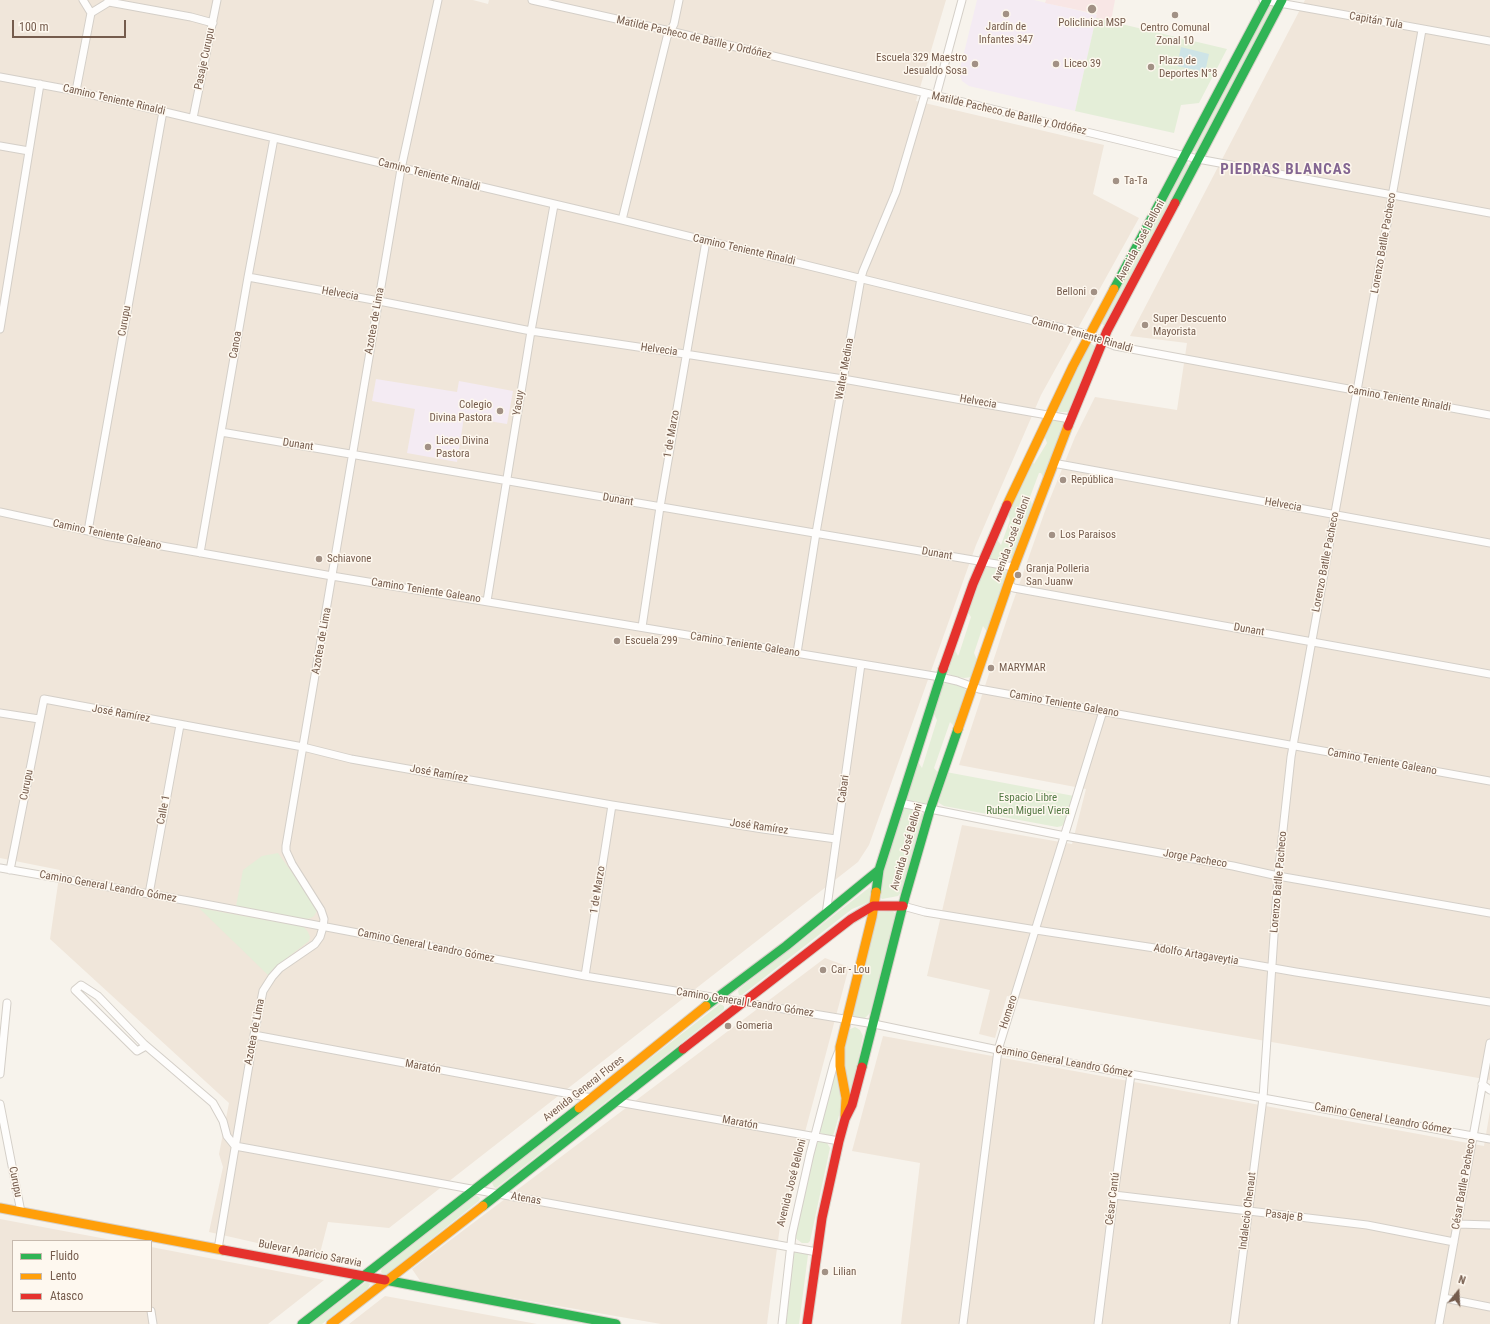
<!DOCTYPE html>
<html>
<head>
<meta charset="utf-8">
<style>
	body { margin:0 }
	#map { position:relative; width:1490px; height:1324px; overflow:hidden; background:#f7f3ec; font-family:"Roboto Condensed",sans-serif }
	canvas { display:block }
	.legend { position:absolute; left:12px; top:1240px; width:140px; height:72px; box-sizing:border-box; background:#fef8ef; border:1px solid #c7baae; margin:0; padding:5px 7px; list-style:none; font-size:12px; color:#755c4d }
	.legend li { display:flex; align-items:center; gap:8px; height:20px }
	.legend b { width:20px; border:1px solid #c7baae }
	.north { position:absolute; left:1438px; top:1272px; width:40px; height:40px; -webkit-text-stroke:3px #fef8ef; paint-order:stroke; rotate:18deg; font-size:11px; font-weight:700; line-height:16px; text-align:center; color:#755c4d }
	.north::after { content:''; display:block; margin:auto; width:14px; height:18px; background:#755c4d; clip-path:polygon(50% 0,100% 100%,50% 72%,0 100%) }
	.scale { position:absolute; left:12px; top:20px; width:114px; height:18px; box-sizing:border-box; border:2px solid #755c4d; border-top:0; padding-left:5px; font-size:12px; line-height:14px; white-space:nowrap; color:#755c4d; -webkit-text-stroke:3px #fef8ef; paint-order:stroke }
</style>
</head>
<body>
<div id="map">
<canvas width="1490" height="1324"></canvas>
<ul class="legend">
<li><b style="height:5px;background:#30b455"></b>Fluido</li>
<li><b style="height:5px;background:#ff9f0a"></b>Lento</li>
<li><b style="height:5px;background:#e5322d"></b>Atasco</li>
</ul>
<div class="north">N</div>
<div class="scale">100 m</div>
</div>
<script>
const c = document.querySelector('canvas').getContext('2d');
c.lineJoin = 'round';
function paint(path, color) { c.fillStyle = color; c.fill(path, 'evenodd'); }
const toPath = rows => new Path2D(rows.map(r => 'M' + r).join(''));
function stroke(path, color, width, dash) { c.strokeStyle = color; c.lineWidth = width; c.lineCap = dash ? 'butt' : 'round'; c.setLineDash(dash || []); c.stroke(path); }
function label(font, color, halo, rows, align = 'center') {
  c.font = font + ' "Roboto Condensed",sans-serif'; c.lineWidth = 3; c.setLineDash([]); c.textBaseline = 'middle'; c.strokeStyle = halo; c.fillStyle = color; for (const [text, x, y, turn = 0] of rows) {
    c.save(); c.translate(x, y); c.rotate((+turn || 0) * Math.PI / 180); c.textAlign = isNaN(turn) ? turn : align; if (halo) c.strokeText(text, 0, 0); c.fillText(text, 0, 0); c.restore();
  }
}
const residential = toPath([
	[0,0,473,0,488,4,489,0,946,0,916,101,1104,145,1093,194,1139,218,1041,395,976,545,869,845,858,862,389,1228,328,1222,319,1257,209,1232,223,1167,219,1154,229,1103,50,939,60,870,0,858],
	[1305,0,1490,0,1490,1080,1007,996,995,1038,979,1034,990,990,927,976,962,825,1072,844,1086,789,959,765,1007,619,1045,511,1075,437,1095,397,1177,410,1187,343,1130,336],
	[825,958,849,967,780,1226,767,1324,661,1324,421,1282,412,1269],
	[883,1036,1484,1146,1490,1111,1490,1324,901,1324,920,1163,852,1151],
	[0,1219,117,1241,13,1241,13,1311,151,1311,151,1247,324,1280,268,1324,0,1324],
	[385,1296,537,1324,349,1324]
]);
const education = toPath([
	[977,0,1034,0,1097,15,1075,111,969,86,962,81,959,73],
	[376,379,457,392,459,381,513,391,507,424,464,417,457,462,407,453,415,409,372,401]
]);
const medical = toPath([
	[1046,0,1115,0,1111,21,1096,18,1097,14,1045,3]
]);
const green = toPath([
	[1267,4,1275,7,1198,152,1192,151,1191,149],
	[1096,18,1227,49,1199,103,1181,105,1174,133,1075,111],
	[1184,163,1187,163,1189,166,1105,325,1103,325,1101,322],
	[1090,343,1098,348,1069,412,1059,412,1057,408],
	[1055,418,1063,420,1065,423,1044,479,1041,473,1039,473,1030,497,1032,505,1015,554,1012,558,1004,561,993,560,990,557,989,553,996,538,1001,545,1010,520,1007,512,1031,458,1034,464,1047,443,1044,435,1051,420],
	[989,565,1002,568,1005,570,1007,575,988,633,983,626,974,653,978,662,972,677,964,678,953,676,949,674,947,671,954,648,958,656,959,654,971,617,967,611,983,569],
	[947,682,961,684,967,692,955,727,950,722,934,768,939,774,928,804,906,800,905,798,918,762,922,768,937,720,934,714,935,708,943,684],
	[946,772,1074,796,1065,822,1062,826,1057,827,944,806,939,803,938,800],
	[905,808,919,812,923,814,924,820,900,894,898,896,882,899,880,897,878,892,890,844,894,841,899,823,897,820,902,811],
	[278,853,316,906,317,911,314,916,311,918,306,919,236,906,243,870,262,856],
	[870,887,872,889,869,902,852,909,742,995,739,995,738,991,739,989],
	[199,908,304,927,308,932,310,937,309,941,275,967,268,975],
	[892,911,896,914,870,1013,864,1019,856,1018,852,1014,876,913,878,912],
	[720,1004,724,1006,724,1009,722,1011,496,1188,494,1187,492,1183,494,1180],
	[855,1027,860,1030,863,1036,848,1111,849,1086,842,1059,848,1030],
	[834,1074,836,1075,842,1105,834,1133,833,1135,828,1136,819,1132],
	[820,1141,827,1143,830,1148,810,1241,808,1243,802,1243,795,1238,795,1233,815,1147,818,1142],
	[476,1195,480,1198,479,1201,387,1274,383,1274,381,1272,382,1268],
	[797,1251,807,1253,808,1255,799,1324,786,1324,793,1253],
	[366,1282,370,1284,368,1288,322,1324,310,1324]
]);
const water = toPath([
	[1181,47,1209,54,1205,72,1177,66]
]);
const street = toPath([
	[83,0,91,13],
	[108,0,109,2,191,17,213,23],
	[532,0,670,31,1198,159,1490,213],
	[1263,0,1490,41],
	[0,77,76,91,622,220,1083,333,1115,346,1490,415],
	[76,91,91,13,109,2],
	[936,96,962,0],
	[193,118,217,0],
	[0,146,29,151],
	[622,220,667,37,674,24,679,0],
	[248,277,379,301,531,331,685,354,843,379,1070,419],
	[0,329,40,84],
	[221,432,1014,567],
	[1053,463,1490,543],
	[0,512,88,531,105,536,332,576,940,677,957,681,979,689,1490,781],
	[88,531,163,111],
	[200,553,248,277,274,138],
	[1008,585,1014,588,1490,674],
	[487,601,531,331,554,205],
	[642,627,660,507,706,241],
	[797,653,816,533,861,278,863,271,896,192,925,94],
	[0,713,39,719],
	[900,803,1065,836,1233,866,1278,876,1490,913],
	[0,868,189,901,585,976,874,1024,998,1050,1490,1139],
	[10,870,44,699,303,747,351,759,612,805,763,829,836,839],
	[149,894,180,725],
	[903,906,925,912,1036,930,1181,952,1296,972,1490,1002],
	[826,914,861,664],
	[585,976,612,805],
	[254,1035,592,1098],
	[146,1046,137,1051,75,990,81,985,98,996,144,1044,213,1103,223,1121,227,1136,235,1146,817,1252],
	[0,1074,7,1003],
	[1482,1084,1490,1090],
	[618,1102,839,1141],
	[0,1104,21,1212],
	[1114,1195,1367,1225,1454,1242],
	[1458,1224,1490,1225],
	[218,1249,254,1035,263,991,272,977,280,968,315,944,320,937,323,927,324,919,321,910,292,864,286,851,286,846,401,169,438,0],
	[1444,1298,1490,1307],
	[151,1311,153,1324],
	[782,1324,792,1235,810,1154,834,1063,838,1053],
	[963,1324,998,1050,1103,711],
	[1098,1324,1114,1195,1131,1074],
	[1234,1324,1263,1098,1278,876,1291,757,1422,30],
	[1439,1324,1490,1043]
]);
const fast = toPath([
	[1175,203,1282,0],
	[1114,289,1267,0],
	[876,892,879,870,943,669],
	[706,1006,786,946,879,870],
	[862,1067,905,897,930,810,958,729],
	[483,1206,683,1049],
	[385,1280,616,1324],
	[302,1324,579,1108]
]);
const slow = toPath([
	[1007,505,1073,366,1114,289],
	[958,729,1014,567,1068,426],
	[579,1108,706,1006],
	[845,1116,846,1098,840,1066,840,1047,872,917,876,892],
	[0,1208,223,1250],
	[331,1324,483,1206]
]);
const jam = toPath([
	[1068,426,1107,331,1175,203],
	[943,669,973,584,1007,505],
	[683,1049,851,919,873,906,903,906],
	[223,1250,385,1280],
	[807,1324,822,1218,839,1141,845,1119,852,1105,862,1067]
]);
const markers = [
	[1092,9,5,"#a29185"],
	[1006,14,4,"#a29185"],
	[1175,15,4,"#a29185"],
	[975,64,4,"#a29185"],
	[1056,64,4,"#a29185"],
	[1151,67,4,"#a29185"],
	[1116,181,4,"#a29185"],
	[1094,292,4,"#a29185"],
	[1145,325,4,"#a29185"],
	[500,411,4,"#a29185"],
	[428,447,4,"#a29185"],
	[1063,480,4,"#a29185"],
	[1052,535,4,"#a29185"],
	[319,559,4,"#a29185"],
	[1018,575,4,"#a29185"],
	[617,641,4,"#a29185"],
	[991,668,4,"#a29185"],
	[823,970,4,"#a29185"],
	[728,1026,4,"#a29185"],
	[825,1272,4,"#a29185"]
];
const streetNames = [
	["Capitán Tula",1376,21,10],
	["Matilde Pacheco de Batlle y Ordóñez",694,38,13],
	["Pasaje Curupu",205,59,-78],
	["Camino Teniente Rinaldi",114,100,13],
	["Matilde Pacheco de Batlle y Ordóñez",1009,114,13],
	["Camino Teniente Rinaldi",429,175,14],
	["Avenida José Belloni",1141,241,-62],
	["Lorenzo Batlle Pacheco",1384,243,-80],
	["Camino Teniente Rinaldi",744,250,13],
	["Helvecia",340,294,10],
	["Curupu",125,321,-80],
	["Azotea de Lima",375,321,-80],
	["Camino Teniente Rinaldi",1082,335,16],
	["Canoa",236,345,-80],
	["Helvecia",659,350,8],
	["Walter Medina",845,369,-80],
	["Camino Teniente Rinaldi",1399,399,10],
	["Helvecia",978,402,10],
	["Yacuy",519,403,-81],
	["1 de Marzo",672,434,-80],
	["Dunant",298,445,9],
	["Dunant",618,500,10],
	["Helvecia",1283,505,10],
	["Camino Teniente Galeano",107,535,12],
	["Avenida José Belloni",1012,539,-70],
	["Dunant",937,554,10],
	["Lorenzo Batlle Pacheco",1326,562,-79],
	["Camino Teniente Galeano",426,591,9],
	["Dunant",1249,630,10],
	["Azotea de Lima",322,641,-80],
	["Camino Teniente Galeano",745,645,9],
	["Camino Teniente Galeano",1064,704,10],
	["José Ramírez",121,714,10],
	["Camino Teniente Galeano",1382,762,10],
	["José Ramírez",439,774,10],
	["Curupu",27,785,-79],
	["Cabari",844,789,-82],
	["Calle 1",164,810,-79],
	["José Ramírez",759,827,8],
	["Avenida José Belloni",907,847,-74],
	["Jorge Pacheco",1195,859,10],
	["Lorenzo Batlle Pacheco",1279,882,-85],
	["Camino General Leandro Gómez",108,887,10],
	["1 de Marzo",598,890,-81],
	["Camino General Leandro Gómez",426,946,11],
	["Adolfo Artagaveytia",1196,955,9],
	["Camino General Leandro Gómez",745,1003,9],
	["Homero",1009,1012,-72],
	["Azotea de Lima",255,1032,-79],
	["Camino General Leandro Gómez",1064,1062,10],
	["Maratón",423,1067,10],
	["Avenida General Flores",584,1089,-38],
	["Camino General Leandro Gómez",1383,1119,10],
	["Maratón",740,1123,10],
	["Curupu",15,1182,79],
	["Avenida José Belloni",792,1183,-76],
	["César Batlle Pacheco",1464,1184,-80],
	["Atenas",526,1199,10],
	["César Cantú",1113,1199,-83],
	["Indalecio Chenaut",1248,1211,-83],
	["Pasaje B",1284,1216,7],
	["Bulevar Aparicio Saravia",310,1254,11]
];
const poiNames = [
	["Policlinica MSP",1092,23,"center"],
	["Jardín de",1006,27,"center"],
	["Infantes 347",1006,40,"center"],
	["Centro Comunal",1175,28,"center"],
	["Zonal 10",1175,41,"center"],
	["Escuela 329 Maestro",967,58,"right"],
	["Jesualdo Sosa",967,71,"right"],
	["Plaza de",1159,61],
	["Deportes N°8",1159,74],
	["Liceo 39",1064,64],
	["Ta-Ta",1124,181],
	["Belloni",1086,292,"right"],
	["Super Descuento",1153,319],
	["Mayorista",1153,332],
	["Colegio",492,405,"right"],
	["Divina Pastora",492,418,"right"],
	["Liceo Divina",436,441],
	["Pastora",436,454],
	["República",1071,480],
	["Los Paraisos",1060,535],
	["Schiavone",327,559],
	["Granja Polleria",1026,569],
	["San Juanw",1026,582],
	["Escuela 299",625,641],
	["MARYMAR",999,668],
	["Car - Lou",831,970],
	["Gomeria",736,1026],
	["Lilian",833,1272]
];
const parkNames = [
	["Espacio Libre",1028,798],
	["Ruben Miguel Viera",1028,811]
];
const districtNames = [
	["PIEDRAS BLANCAS",1286,170]
];
paint(residential, '#f0e6da');
paint(education, '#f4ebf3');
paint(medical, '#f8e6e5');
paint(green, '#e4eed8');
paint(water, '#cee4e7');
stroke(street, '#d4cfc8', 9);
stroke(fast, '#d7d0c8', 11);
stroke(slow, '#d7d0c8', 11);
stroke(jam, '#d7d0c8', 11);
stroke(street, '#fefdfc', 7);
stroke(fast, '#30b455', 9);
stroke(slow, '#ff9f0a', 9);
stroke(jam, '#e5322d', 9);
for (const [x, y, r, color] of markers) { const dot = new Path2D(); dot.arc(x, y, r, 0, 2 * Math.PI); c.fillStyle = color; c.fill(dot); stroke(dot, '#fef8ef', 1.5); }
label('11px', '#755c4d', '#fef8ef', streetNames);
label('11px', '#755c4d', '#fef8ef', poiNames, 'left');
label('11px', '#547a45', '#fef8ef', parkNames);
c.letterSpacing = '1px';
label('bold 15px', '#836591', '#fef8ef', districtNames);
c.letterSpacing = '0px';
</script>
</body>
</html>
